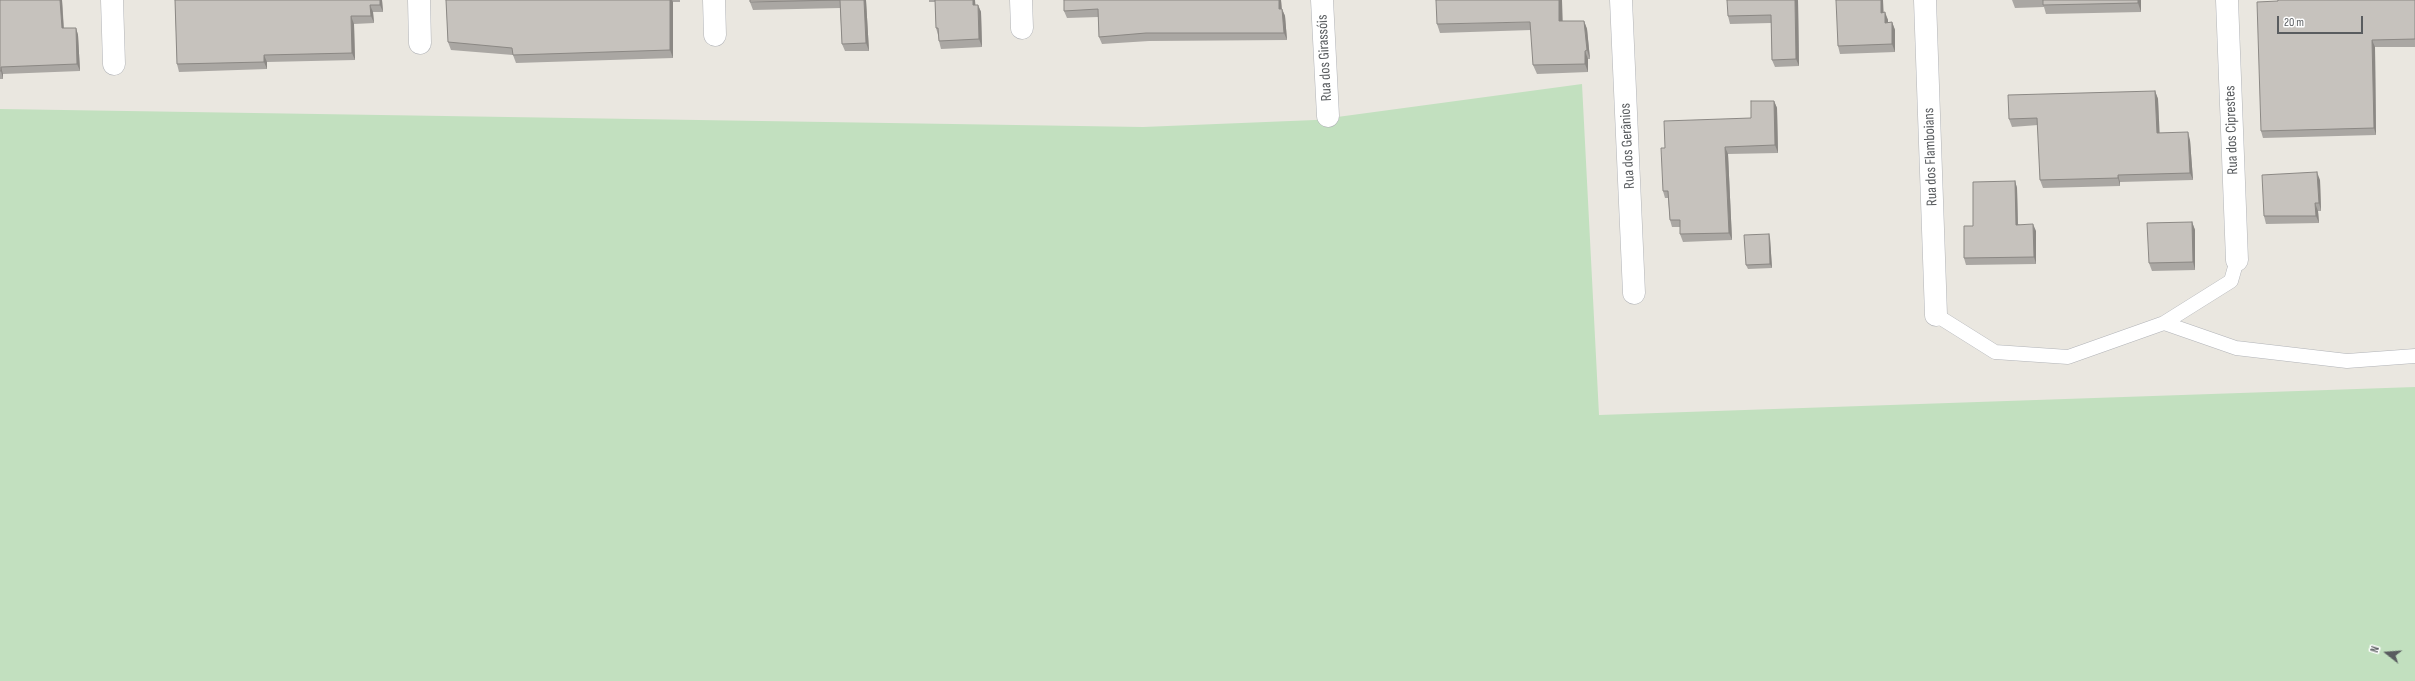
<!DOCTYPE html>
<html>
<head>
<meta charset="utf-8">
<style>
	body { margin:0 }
	#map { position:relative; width:2415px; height:681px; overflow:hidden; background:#eae7e0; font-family:"Sofia Sans Condensed",sans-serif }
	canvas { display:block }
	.north { position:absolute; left:2367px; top:633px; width:40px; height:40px; -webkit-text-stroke:3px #fff; paint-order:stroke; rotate:287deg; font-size:11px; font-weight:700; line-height:16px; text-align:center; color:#595c5f }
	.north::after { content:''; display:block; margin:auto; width:14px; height:18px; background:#595c5f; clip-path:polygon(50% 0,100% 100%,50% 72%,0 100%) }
	.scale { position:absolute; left:2277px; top:16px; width:86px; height:18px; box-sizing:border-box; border:2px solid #595c5f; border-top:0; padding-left:5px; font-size:12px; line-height:14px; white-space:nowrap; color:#595c5f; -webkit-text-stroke:3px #fff; paint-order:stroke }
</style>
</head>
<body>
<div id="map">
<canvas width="2415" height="681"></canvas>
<div class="north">N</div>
<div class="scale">20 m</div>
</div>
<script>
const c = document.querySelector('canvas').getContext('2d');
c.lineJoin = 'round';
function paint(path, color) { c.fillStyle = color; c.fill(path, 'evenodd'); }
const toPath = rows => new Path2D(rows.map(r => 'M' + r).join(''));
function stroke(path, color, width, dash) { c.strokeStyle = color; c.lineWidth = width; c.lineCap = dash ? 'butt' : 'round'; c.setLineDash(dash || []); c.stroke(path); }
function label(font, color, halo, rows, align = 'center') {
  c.font = font + ' "Sofia Sans Condensed",sans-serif'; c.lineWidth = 3; c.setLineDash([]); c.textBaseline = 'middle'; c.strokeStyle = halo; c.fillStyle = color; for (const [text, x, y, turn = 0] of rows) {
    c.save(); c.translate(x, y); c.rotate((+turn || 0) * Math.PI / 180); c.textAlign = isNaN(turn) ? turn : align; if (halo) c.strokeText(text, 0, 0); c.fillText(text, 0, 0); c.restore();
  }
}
const green = toPath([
	[1582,84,1599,415,2415,387,2415,681,0,681,0,109,1143,127,1315,120]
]);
const service = toPath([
	[1936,315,1995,352,2068,357,2164,323,2231,281,2237,260],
	[2164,323,2236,348,2347,361,2415,356]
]);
const minor = toPath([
	[112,0,114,64],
	[419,0,420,43],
	[714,0,715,35],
	[1021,0,1022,28],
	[1322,0,1328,116],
	[1621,0,1634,293],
	[1925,0,1936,315],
	[2227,0,2237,260]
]);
const wall = toPath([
	[0,0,62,0,64,28,76,28,78,35,80,71,3,74,3,79,0,79],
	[175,0,382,0,383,12,373,12,374,23,354,24,355,60,267,62,267,69,179,72,177,64],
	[446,0,680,0,680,2,673,2,673,58,516,63,513,55,451,50,448,42],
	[750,0,866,0,869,51,845,51,842,44,840,8,753,10,750,2],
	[929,0,975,0,975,5,978,5,981,12,982,47,941,49,939,41,938,35,936,28,935,2,929,2],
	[1064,0,1281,0,1282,9,1285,16,1287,40,1149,41,1102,44,1099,37,1098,17,1067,18,1064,11],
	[1798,0,1799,66,1775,67,1772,60,1771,23,1730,24,1728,16],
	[2012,0,2141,0,2141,12,2046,14,2044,7,2015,8],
	[2415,0,2415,47,2375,47,2376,135,2263,138,2261,131,2278,1],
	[1884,12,1888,20,1888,22,1892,22,1895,30,1895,52,1840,54,1838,46],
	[1584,21,1587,29,1590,59,1588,59,1588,72,1537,74,1533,65,1531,30,1440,33,1437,24],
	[2155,91,2158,99,2159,133,2190,140,2193,180,2120,182,2120,186,2043,188,2040,180,2038,125,2012,127,2009,119],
	[1774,101,1777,108,1778,153,1728,154,1732,240,1683,242,1680,234,1680,227,1672,227,1670,220,1668,198,1665,198,1663,191,1665,148,1751,118],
	[2320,180,2321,211,2318,211,2319,223,2266,224,2264,216],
	[2015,181,2017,188,2018,224,2036,231,2036,264,1966,265,1964,258,1973,226],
	[2192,222,2195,230,2195,270,2152,271,2149,263],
	[1769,234,1770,238,1772,268,1748,269,1746,265]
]);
const shadedWall = toPath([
	[60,0,62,0,64,36,62,28],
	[380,0,382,0,383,12,380,5],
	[670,0,672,0,673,2,673,58,670,50],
	[864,0,866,0,869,51,866,43],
	[973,0,975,0,976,12,973,5],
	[1279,0,1281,0,1282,16,1279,9],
	[1559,0,1562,0,1563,30,1559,21],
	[1795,0,1798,0,1799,66,1796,59],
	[1881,0,1883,0,1884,20,1881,13],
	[2138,0,2141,0,2141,12,2138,3],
	[370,5,373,12,374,23,371,16],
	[978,5,981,12,982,47,979,39],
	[1282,9,1285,16,1287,40,1284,33],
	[1885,12,1888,20,1888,30,1885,23],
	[351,16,354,24,355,60,352,53],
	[1584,21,1587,29,1590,59,1587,50],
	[1892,22,1895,30,1895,52,1892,44],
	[76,28,78,35,80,71,77,64],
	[2372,40,2375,47,2376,135,2374,128],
	[1585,51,1588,59,1588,72,1585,64],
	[264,55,267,62,267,69,264,62],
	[1,67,3,74,3,79,1,71],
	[2155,91,2158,99,2160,141,2157,133],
	[1774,101,1777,108,1778,153,1775,145],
	[2188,132,2190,140,2193,180,2190,173],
	[1725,147,1728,154,1732,240,1729,233],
	[2317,172,2320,180,2321,211,2319,203],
	[2118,175,2120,182,2120,186,2118,178],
	[2015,181,2017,188,2018,231,2016,225],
	[2315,203,2318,211,2319,223,2316,216],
	[2192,222,2195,230,2195,270,2193,262],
	[2033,224,2036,231,2036,264,2034,257],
	[1769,234,1770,238,1772,268,1770,264]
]);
const building = toPath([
	[0,0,60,0,62,28,76,28,77,64,1,67,1,71,0,71,0,0],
	[175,0,380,0,380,5,370,5,371,16,351,16,352,53,264,55,264,62,177,64,175,0],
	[446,0,670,0,670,50,513,55,512,48,448,42,446,0],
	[750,0,864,0,866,43,842,44,840,0,750,2,750,0],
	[935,0,973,0,973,5,978,5,979,39,939,41,938,28,936,28,935,0],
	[1064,0,1279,0,1279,9,1282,9,1284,33,1146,33,1099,37,1098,9,1064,11,1064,0],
	[1436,0,1559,0,1559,21,1584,21,1587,50,1585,51,1585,64,1533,65,1530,22,1437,24,1436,0],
	[1727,0,1795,0,1796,59,1772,60,1771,15,1728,16,1727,0],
	[1836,0,1881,0,1881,13,1885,12,1885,23,1892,22,1892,44,1838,46,1836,0],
	[2043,0,2138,0,2138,3,2043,5,2043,0],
	[2278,0,2415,0,2415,39,2372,40,2374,128,2261,131,2257,2,2278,1,2278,0],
	[2155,91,2157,133,2188,132,2190,173,2118,175,2118,178,2040,180,2037,118,2009,119,2008,95,2155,91],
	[1751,101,1774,101,1775,145,1725,147,1729,233,1680,234,1680,220,1670,220,1668,191,1663,191,1661,148,1665,148,1664,121,1751,118,1751,101],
	[2317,172,2319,203,2315,203,2316,216,2264,216,2262,175,2317,172],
	[2015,181,2016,225,2033,224,2034,257,1964,258,1964,226,1973,226,1973,182,2015,181],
	[2192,222,2193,262,2149,263,2147,223,2192,222],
	[1769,234,1770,264,1746,265,1744,235,1769,234]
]);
const streetNames = [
	["Rua dos Girassóis",1325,58,-93],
	["Rua dos Ciprestes",2232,130,-92],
	["Rua dos Gerânios",1628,146,-93],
	["Rua dos Flamboians",1931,157,-92]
];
paint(green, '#c2e0bf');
stroke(service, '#b1b3b7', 15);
stroke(minor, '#b1b3b7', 23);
stroke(service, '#fff', 14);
stroke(minor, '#fff', 22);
paint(wall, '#aaa7a3');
paint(shadedWall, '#8b8884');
paint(building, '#c6c2bd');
stroke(building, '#8b8884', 1);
label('15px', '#595c5f', '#fff', streetNames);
</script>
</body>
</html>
